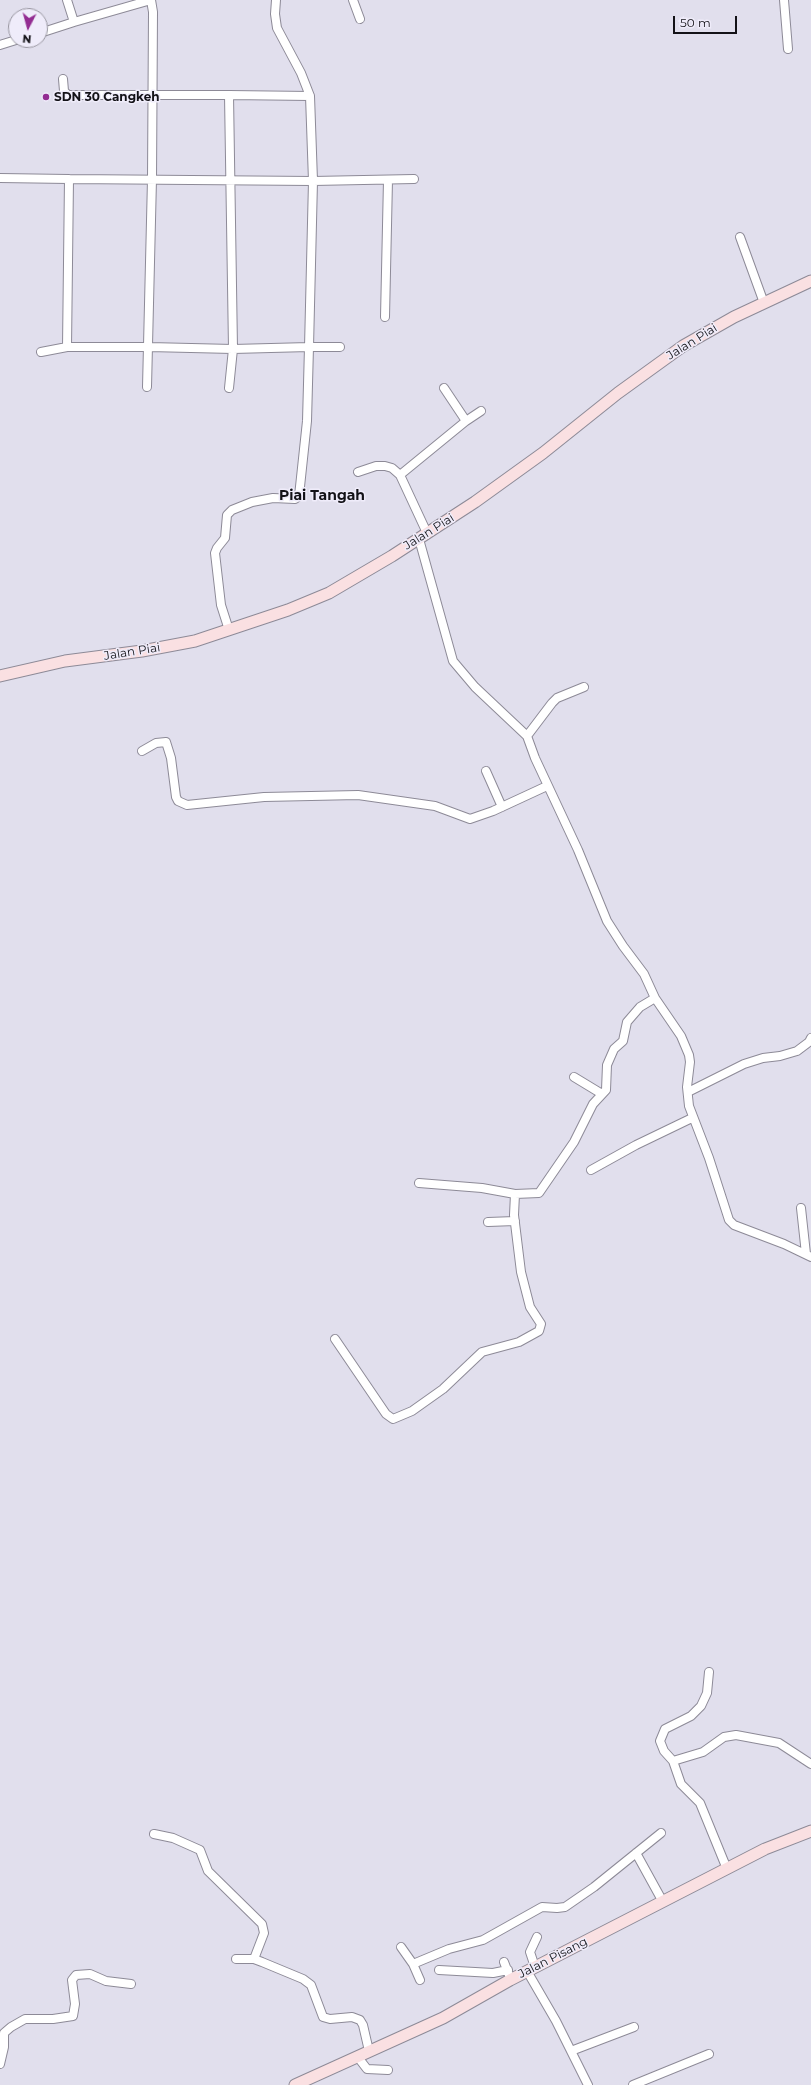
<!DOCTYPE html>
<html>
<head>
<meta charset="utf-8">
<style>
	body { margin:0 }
	#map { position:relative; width:811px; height:2085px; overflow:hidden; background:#e1dfed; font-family:Montserrat,sans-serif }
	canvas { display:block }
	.north { position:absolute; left:8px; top:8px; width:40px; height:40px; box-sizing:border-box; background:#efecfa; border:1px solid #97959f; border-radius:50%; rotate:186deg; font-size:11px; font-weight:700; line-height:16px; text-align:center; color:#131217 }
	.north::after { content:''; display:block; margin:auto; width:14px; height:18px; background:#932c92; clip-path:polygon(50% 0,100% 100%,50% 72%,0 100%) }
	.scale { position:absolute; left:673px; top:16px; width:64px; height:18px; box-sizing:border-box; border:2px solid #131217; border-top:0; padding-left:5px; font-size:12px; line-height:14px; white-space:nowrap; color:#131217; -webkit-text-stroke:3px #efecfa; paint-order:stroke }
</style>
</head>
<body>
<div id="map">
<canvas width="811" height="2085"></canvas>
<div class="north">N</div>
<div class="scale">50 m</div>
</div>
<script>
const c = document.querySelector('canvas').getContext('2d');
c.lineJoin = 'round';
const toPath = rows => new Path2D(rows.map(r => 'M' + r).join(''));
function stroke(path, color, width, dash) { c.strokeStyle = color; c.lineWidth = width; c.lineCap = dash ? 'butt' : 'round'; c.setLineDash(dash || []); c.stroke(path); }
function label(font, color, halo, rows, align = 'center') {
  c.font = font + ' Montserrat,sans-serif'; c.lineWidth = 3; c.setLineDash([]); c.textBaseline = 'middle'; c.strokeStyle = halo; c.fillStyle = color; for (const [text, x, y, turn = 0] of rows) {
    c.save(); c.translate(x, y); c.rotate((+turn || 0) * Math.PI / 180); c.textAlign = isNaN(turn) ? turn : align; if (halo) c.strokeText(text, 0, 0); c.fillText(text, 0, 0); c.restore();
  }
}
const street = toPath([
	[67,0,74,22,151,0],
	[276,0,275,14,277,28,301,73,310,96,313,181,309,347,233,349,149,347,67,347,69,179,313,181,414,179],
	[353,0,360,19],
	[784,0,788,49],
	[40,33,74,22],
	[0,45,16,40],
	[63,79,64,91,68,95,229,95],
	[0,178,69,179],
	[740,237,764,303],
	[385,317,388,180],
	[41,352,67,347],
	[147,387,152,179,153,12,151,0],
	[229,388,233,349,229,95,310,96],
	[444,388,466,421],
	[358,472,376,466,385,466,392,468,400,475,466,421,481,411],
	[400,475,427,533],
	[419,539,453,661,475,687,527,736,535,758,578,850,607,921,623,946,644,974,655,998,681,1036,689,1055,690,1062,687,1087,689,1106,709,1158,729,1220,734,1225,784,1244,811,1257],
	[229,630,221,605,215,553,217,548,225,538,227,515,232,510,252,502,273,498,295,499,299,496,307,421,309,347,340,347],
	[527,736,552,703,557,698,584,687],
	[142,751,156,743,166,742,171,758,176,797,178,801,187,805,264,797,358,795,435,806,470,819,493,811,547,786],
	[486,771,502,807],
	[574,1077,602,1094],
	[688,1092,744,1064,763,1058,780,1056,797,1051,809,1042,811,1038],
	[591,1170,636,1145,692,1118],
	[419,1183,482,1188,515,1194,539,1193,574,1142,593,1104,606,1090,607,1065,614,1049,623,1041,627,1022,640,1007,655,998],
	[801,1208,806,1254],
	[488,1222,515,1221],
	[335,1339,386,1414,393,1419,412,1411,443,1389,482,1352,519,1342,539,1331,541,1324,530,1307,521,1272,514,1215,515,1194],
	[709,1672,707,1693,701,1706,691,1716,665,1729,660,1741,664,1751,673,1761,681,1784,700,1803,727,1869],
	[673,1761,703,1752,724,1737,736,1735,779,1743,811,1764],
	[154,1834,173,1838,200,1850,208,1871,262,1924,264,1933,254,1959],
	[636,1853,663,1902],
	[401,1947,413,1964,420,1980],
	[236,1959,254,1959,262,1962,303,1979,311,1985,323,2017,330,2019,352,2017,360,2020,363,2025,369,2051],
	[504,1962,509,1975],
	[413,1964,449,1949,483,1940,542,1907,557,1908,565,1907,594,1887,661,1833],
	[535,1967,530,1952,537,1937],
	[439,1970,493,1973,508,1970],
	[527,1971,556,2021,588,2085],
	[571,2051,634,2027],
	[357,2056,367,2069,388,2070],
	[0,2064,4,2047,4,2033,11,2027,25,2019,53,2019,73,2016,75,2004,72,1980,76,1975,90,1974,106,1981,131,1984],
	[633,2085,709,2054]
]);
const secondary = toPath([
	[0,676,65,661,142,651,195,641,288,610,329,593,392,556,475,502,543,453,618,393,683,346,734,317,811,281],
	[295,2085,443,2018,510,1980,765,1849,811,1831]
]);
const markers = [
	[46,97,4,"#932c92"]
];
const poiNames = [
	["SDN 30 Cangkeh",54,97]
];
const streetNames = [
	["Jalan Piai",692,342,-32],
	["Jalan Piai",429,532,-32],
	["Jalan Piai",132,652,-9],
	["Jalan Pisang",553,1958,-27]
];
const quarterNames = [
	["Piai Tangah",322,496]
];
stroke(street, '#8d8a97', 10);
stroke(secondary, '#8d8a97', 13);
stroke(street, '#fff', 8);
stroke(secondary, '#fae0e2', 11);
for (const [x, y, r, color] of markers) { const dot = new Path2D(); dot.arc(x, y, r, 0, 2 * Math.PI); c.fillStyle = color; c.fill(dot); stroke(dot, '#efecfa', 1.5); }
label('bold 12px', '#131217', '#efecfa', poiNames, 'left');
label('12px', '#131217', '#efecfa', streetNames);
label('bold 14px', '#131217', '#efecfa', quarterNames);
</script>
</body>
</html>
